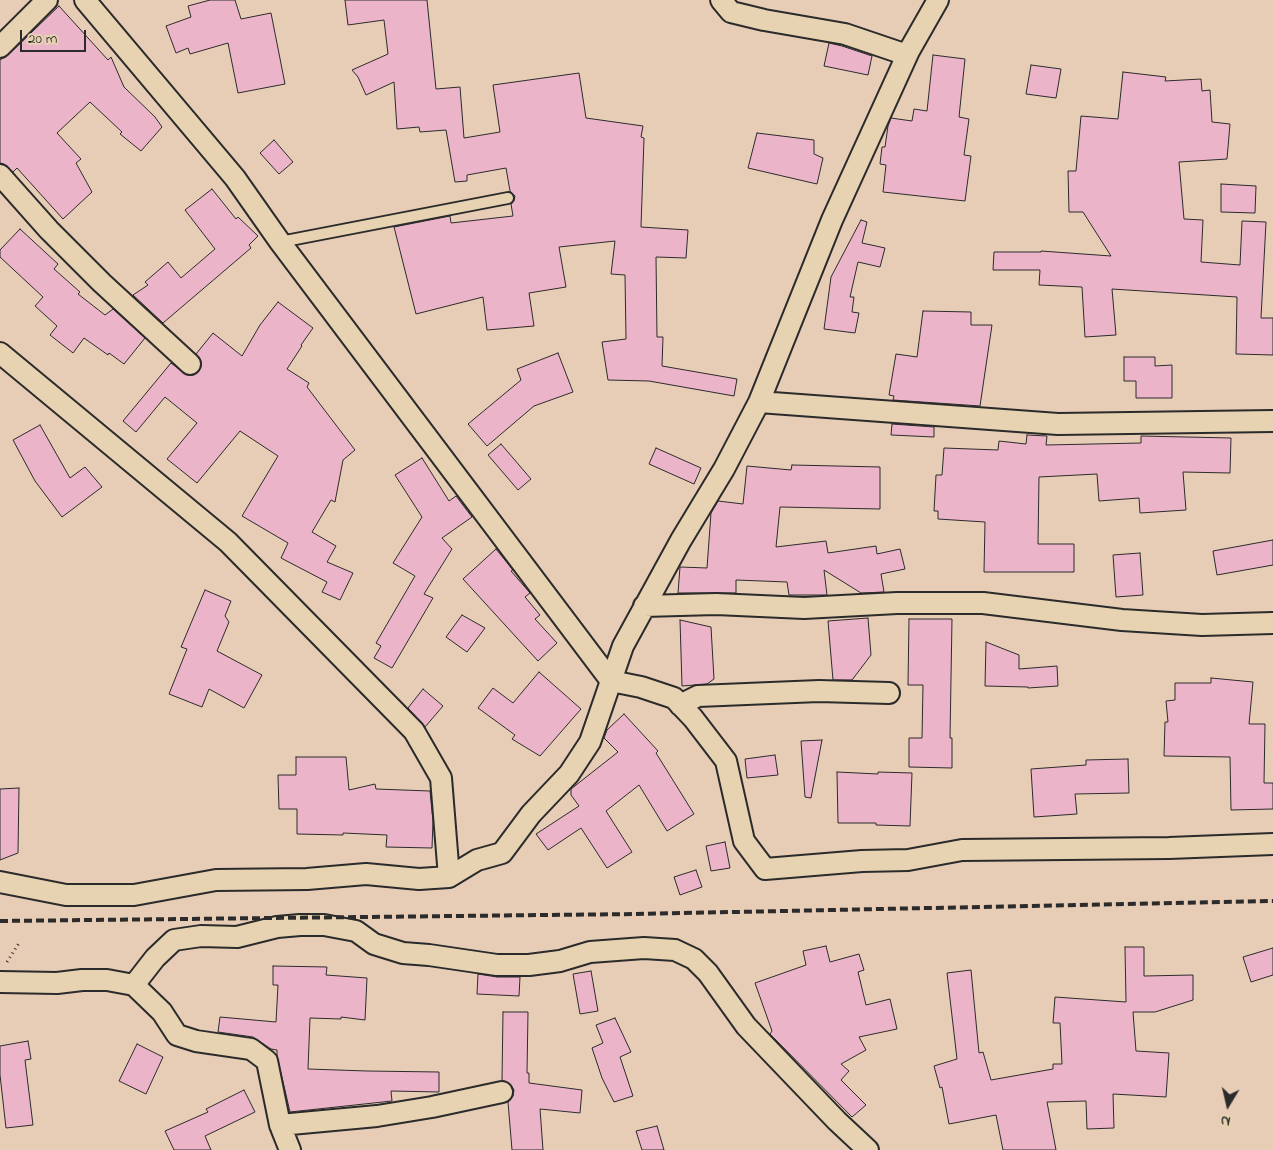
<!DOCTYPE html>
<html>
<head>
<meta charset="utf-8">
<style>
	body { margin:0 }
	#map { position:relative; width:1273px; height:1150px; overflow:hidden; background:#e8cdb6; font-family:"Indie Flower",sans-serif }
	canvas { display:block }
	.north { position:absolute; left:1203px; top:1080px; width:50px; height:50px; -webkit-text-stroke:4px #e7d3b1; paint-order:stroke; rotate:189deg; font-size:14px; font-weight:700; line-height:20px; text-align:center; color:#2b2b2b }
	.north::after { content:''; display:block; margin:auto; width:18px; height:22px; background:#2b2b2b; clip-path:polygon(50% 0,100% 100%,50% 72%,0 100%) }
	.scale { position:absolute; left:20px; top:30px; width:66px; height:22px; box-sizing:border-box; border:2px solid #2b2b2b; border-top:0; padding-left:6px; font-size:15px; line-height:18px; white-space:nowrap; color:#2b2b2b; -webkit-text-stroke:4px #e7d3b1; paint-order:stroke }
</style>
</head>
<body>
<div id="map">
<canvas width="1273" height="1150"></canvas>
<div class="north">N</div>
<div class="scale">20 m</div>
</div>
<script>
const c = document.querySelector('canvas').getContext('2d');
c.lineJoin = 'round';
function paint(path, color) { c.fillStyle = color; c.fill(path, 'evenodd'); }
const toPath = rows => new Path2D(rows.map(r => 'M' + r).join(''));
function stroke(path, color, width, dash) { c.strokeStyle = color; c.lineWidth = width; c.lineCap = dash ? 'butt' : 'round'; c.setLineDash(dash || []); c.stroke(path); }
const building = toPath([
	[210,0,235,0,241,19,271,13,285,84,238,93,228,43,190,54,188,48,176,53,166,26,191,17,188,6,210,0],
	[345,0,427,0,436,89,460,87,464,138,500,132,493,85,579,73,586,118,643,126,641,137,644,138,641,227,688,230,686,258,656,257,657,337,663,337,662,366,737,379,734,396,649,381,608,380,602,342,626,339,625,275,611,274,615,241,559,247,566,287,529,293,534,326,487,330,483,297,416,314,394,227,450,216,451,223,513,216,511,204,514,201,515,196,510,191,506,168,467,175,467,181,455,182,446,130,420,132,419,127,397,129,394,82,366,95,358,77,352,70,388,54,384,20,348,25,345,0],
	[59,6,108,60,111,57,124,87,155,117,162,127,141,151,120,134,122,132,90,102,57,133,81,159,76,163,92,192,63,219,17,168,13,172,4,164,0,163,0,60,8,55,59,6],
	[829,43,842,46,872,56,868,75,824,66,829,43],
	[933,55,965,59,959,117,969,119,964,155,971,156,965,201,883,192,886,165,880,164,882,147,885,147,888,126,891,118,912,121,914,109,927,111,933,55],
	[1031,65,1061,69,1056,98,1026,94,1031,65],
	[1123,72,1166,77,1165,81,1201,79,1202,91,1210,90,1212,122,1230,124,1227,159,1179,162,1184,219,1203,220,1201,262,1240,265,1242,221,1266,222,1261,318,1273,318,1273,355,1236,354,1237,297,1112,289,1116,335,1085,337,1082,287,1039,285,1040,270,993,270,994,252,1041,252,1041,251,1111,256,1083,212,1069,212,1068,171,1076,171,1081,116,1118,119,1123,72],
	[757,133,814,140,814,154,823,158,817,184,748,168,757,133],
	[274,140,293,162,279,174,260,153,274,140],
	[1221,184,1256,186,1255,213,1221,212,1221,184],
	[212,189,236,219,238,217,258,236,249,245,251,248,163,323,133,295,148,285,145,282,168,262,181,278,215,249,185,210,212,189],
	[861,220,867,222,862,243,885,248,880,267,858,262,850,297,854,297,852,312,859,313,855,333,824,329,831,277,861,220],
	[20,229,58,264,54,269,80,292,78,294,105,315,113,309,145,338,124,364,109,353,108,355,84,338,73,353,50,335,57,326,35,306,43,297,0,257,0,250,20,229],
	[278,302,313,328,301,345,302,346,287,369,309,383,307,387,355,450,343,460,335,502,331,500,312,532,336,546,327,562,353,573,340,600,322,592,327,582,281,558,288,543,242,516,278,456,240,431,197,483,167,459,197,423,165,397,136,432,123,421,171,363,187,375,193,375,198,372,201,367,201,361,196,354,213,333,242,356,260,325,278,302],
	[923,311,971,312,971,325,992,325,980,406,893,400,894,396,889,395,896,354,917,357,923,311],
	[558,353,573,392,534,406,487,446,468,424,521,380,517,369,558,353],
	[1124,357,1155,357,1155,366,1172,365,1172,398,1136,398,1136,381,1124,381,1124,357],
	[892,424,934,427,934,437,891,435,892,424],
	[40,425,70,478,85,467,102,487,62,517,35,481,13,440,40,425],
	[1027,435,1047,436,1046,445,1141,443,1141,436,1231,438,1230,473,1183,472,1186,510,1140,513,1139,498,1099,501,1097,474,1039,477,1038,544,1074,544,1074,572,984,572,985,522,938,519,938,511,934,511,936,475,942,475,944,448,998,450,999,441,1026,444,1027,435],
	[501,444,531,479,518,490,488,455,501,444],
	[656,448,701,468,694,484,649,464,656,448],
	[422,458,449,501,456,496,472,517,442,538,452,549,424,594,433,598,392,668,374,658,381,646,376,643,415,576,393,563,422,517,395,475,422,458],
	[792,465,880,467,880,509,780,507,776,547,826,541,828,553,876,546,877,554,900,549,905,569,881,574,884,592,861,593,824,570,827,595,789,595,787,582,736,580,736,593,678,593,680,567,707,568,711,513,718,501,743,504,747,466,791,470,792,465],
	[1273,540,1273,565,1217,575,1213,551,1273,540],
	[496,549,513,570,511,571,530,593,525,597,540,615,535,619,557,643,538,661,463,579,496,549],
	[1140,553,1143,595,1116,597,1113,555,1140,553],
	[205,590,231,601,225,616,229,622,217,651,262,675,244,708,209,689,202,707,169,694,187,649,181,647,205,590],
	[462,615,485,628,467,652,446,637,462,615],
	[868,618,871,655,852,680,833,680,828,621,868,618],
	[909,619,952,619,950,738,952,738,952,768,909,767,909,738,922,738,923,685,908,685,909,619],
	[680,620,711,627,714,679,707,684,682,686,680,620],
	[986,642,1019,655,1019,669,1057,666,1058,686,1028,688,1028,687,985,686,986,642],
	[539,672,581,709,540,756,512,739,515,735,478,708,493,688,513,703,539,672],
	[1211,678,1253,682,1249,724,1265,724,1264,783,1273,783,1273,809,1231,810,1230,757,1164,756,1165,722,1168,722,1166,701,1175,700,1175,683,1211,683,1211,678],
	[423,689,443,706,425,727,408,708,423,689],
	[624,714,658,751,656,753,694,814,667,831,639,785,606,811,632,852,607,868,581,828,548,850,536,834,579,806,571,795,571,789,618,752,604,738,607,730,624,714],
	[822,740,811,798,805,797,801,741,822,740],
	[775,755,778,775,747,778,745,759,775,755],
	[296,757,346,757,349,790,375,784,376,789,430,791,433,821,432,848,386,847,387,835,343,833,343,835,297,834,297,809,279,809,278,775,296,775,296,757],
	[1128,759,1129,793,1075,794,1077,814,1034,817,1031,769,1086,765,1086,760,1128,759],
	[837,772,878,774,878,772,912,773,910,826,876,825,876,823,838,823,837,772],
	[19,788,18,853,0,860,0,789,19,788],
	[725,842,730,868,711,871,706,846,725,842],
	[696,870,702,887,680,895,674,877,696,870],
	[826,946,830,962,859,954,864,970,858,972,866,1005,890,999,897,1029,859,1037,866,1050,841,1064,849,1071,841,1080,866,1105,852,1117,770,1034,772,1031,755,983,806,965,803,951,826,946],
	[1125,947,1144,947,1144,976,1193,975,1193,1000,1155,1012,1133,1012,1136,1051,1169,1053,1166,1097,1113,1094,1114,1128,1087,1129,1086,1101,1047,1102,1056,1150,1003,1150,996,1115,949,1124,942,1087,940,1088,934,1066,957,1059,947,973,971,970,979,1053,983,1052,991,1080,1053,1069,1053,1064,1062,1064,1060,1023,1053,1023,1055,997,1126,1002,1125,947],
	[1273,948,1273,975,1251,982,1243,957,1273,948],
	[273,966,327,967,326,975,367,978,365,1020,341,1017,341,1019,310,1018,308,1069,367,1071,439,1072,439,1092,391,1091,392,1101,290,1112,277,1056,277,1050,271,1049,253,1037,218,1032,220,1017,276,1022,278,985,273,985,273,966],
	[591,971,598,1011,580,1014,573,974,591,971],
	[478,974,497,977,520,977,519,996,477,994,478,974],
	[503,1012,528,1012,527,1073,529,1073,529,1083,582,1090,580,1113,540,1109,543,1150,512,1150,508,1102,513,1096,514,1090,510,1084,502,1080,503,1012],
	[615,1018,631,1052,620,1057,633,1096,614,1102,602,1078,592,1048,603,1043,596,1025,615,1018],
	[28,1041,31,1059,25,1060,33,1125,6,1128,0,1075,0,1046,28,1041],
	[137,1044,163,1057,146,1094,119,1081,137,1044],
	[244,1090,255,1112,205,1136,211,1150,174,1150,165,1131,208,1112,206,1109,244,1090],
	[657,1126,664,1150,642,1150,636,1131,657,1126]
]);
const path = toPath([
	[7,962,19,943]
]);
const lane = toPath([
	[280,242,508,198]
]);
const street = toPath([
	[85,0,235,178,280,242,611,681,641,687,674,698,693,718,726,761,744,841,765,869,862,861,908,860,962,850,1169,848,1273,844],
	[721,0,731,12,764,20,845,34,907,55],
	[0,47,47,0],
	[0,175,49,230,102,283,190,364],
	[0,353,228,542,414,731,441,778,449,877],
	[759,402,1058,424,1273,421],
	[644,606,716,604,804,608,897,603,983,603,1122,620,1202,625,1273,623],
	[680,705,698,696,819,691,889,693],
	[0,882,66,895,134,895,216,880,307,879,366,874,419,879,449,877,477,860,502,853,531,814,569,774,590,742,623,646,681,540,724,469,759,402,832,220,909,51,938,0],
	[0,982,57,983,82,980,107,980,134,985,155,958,174,940,201,936,237,937,277,927,300,925,324,925,356,931,374,944,403,953,429,955,497,965,529,965,560,961,590,952,644,948,675,950,694,959,708,973,746,1026,837,1121,868,1150],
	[134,985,162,1012,177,1035,196,1041,251,1049,267,1061,280,1125,290,1150],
	[280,1125,377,1116,432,1107,502,1092]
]);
const rail = toPath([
	[0,921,636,914,1273,901]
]);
paint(building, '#ecb4c8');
stroke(building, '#2b2b2b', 1);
stroke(lane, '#2b2b2b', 14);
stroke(street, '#2b2b2b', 24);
stroke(path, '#2b2b2b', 3, [1, 4]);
stroke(lane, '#e7d3b1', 10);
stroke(street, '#e7d3b1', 20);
stroke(rail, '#2b2b2b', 4, [8, 4]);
</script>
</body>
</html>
